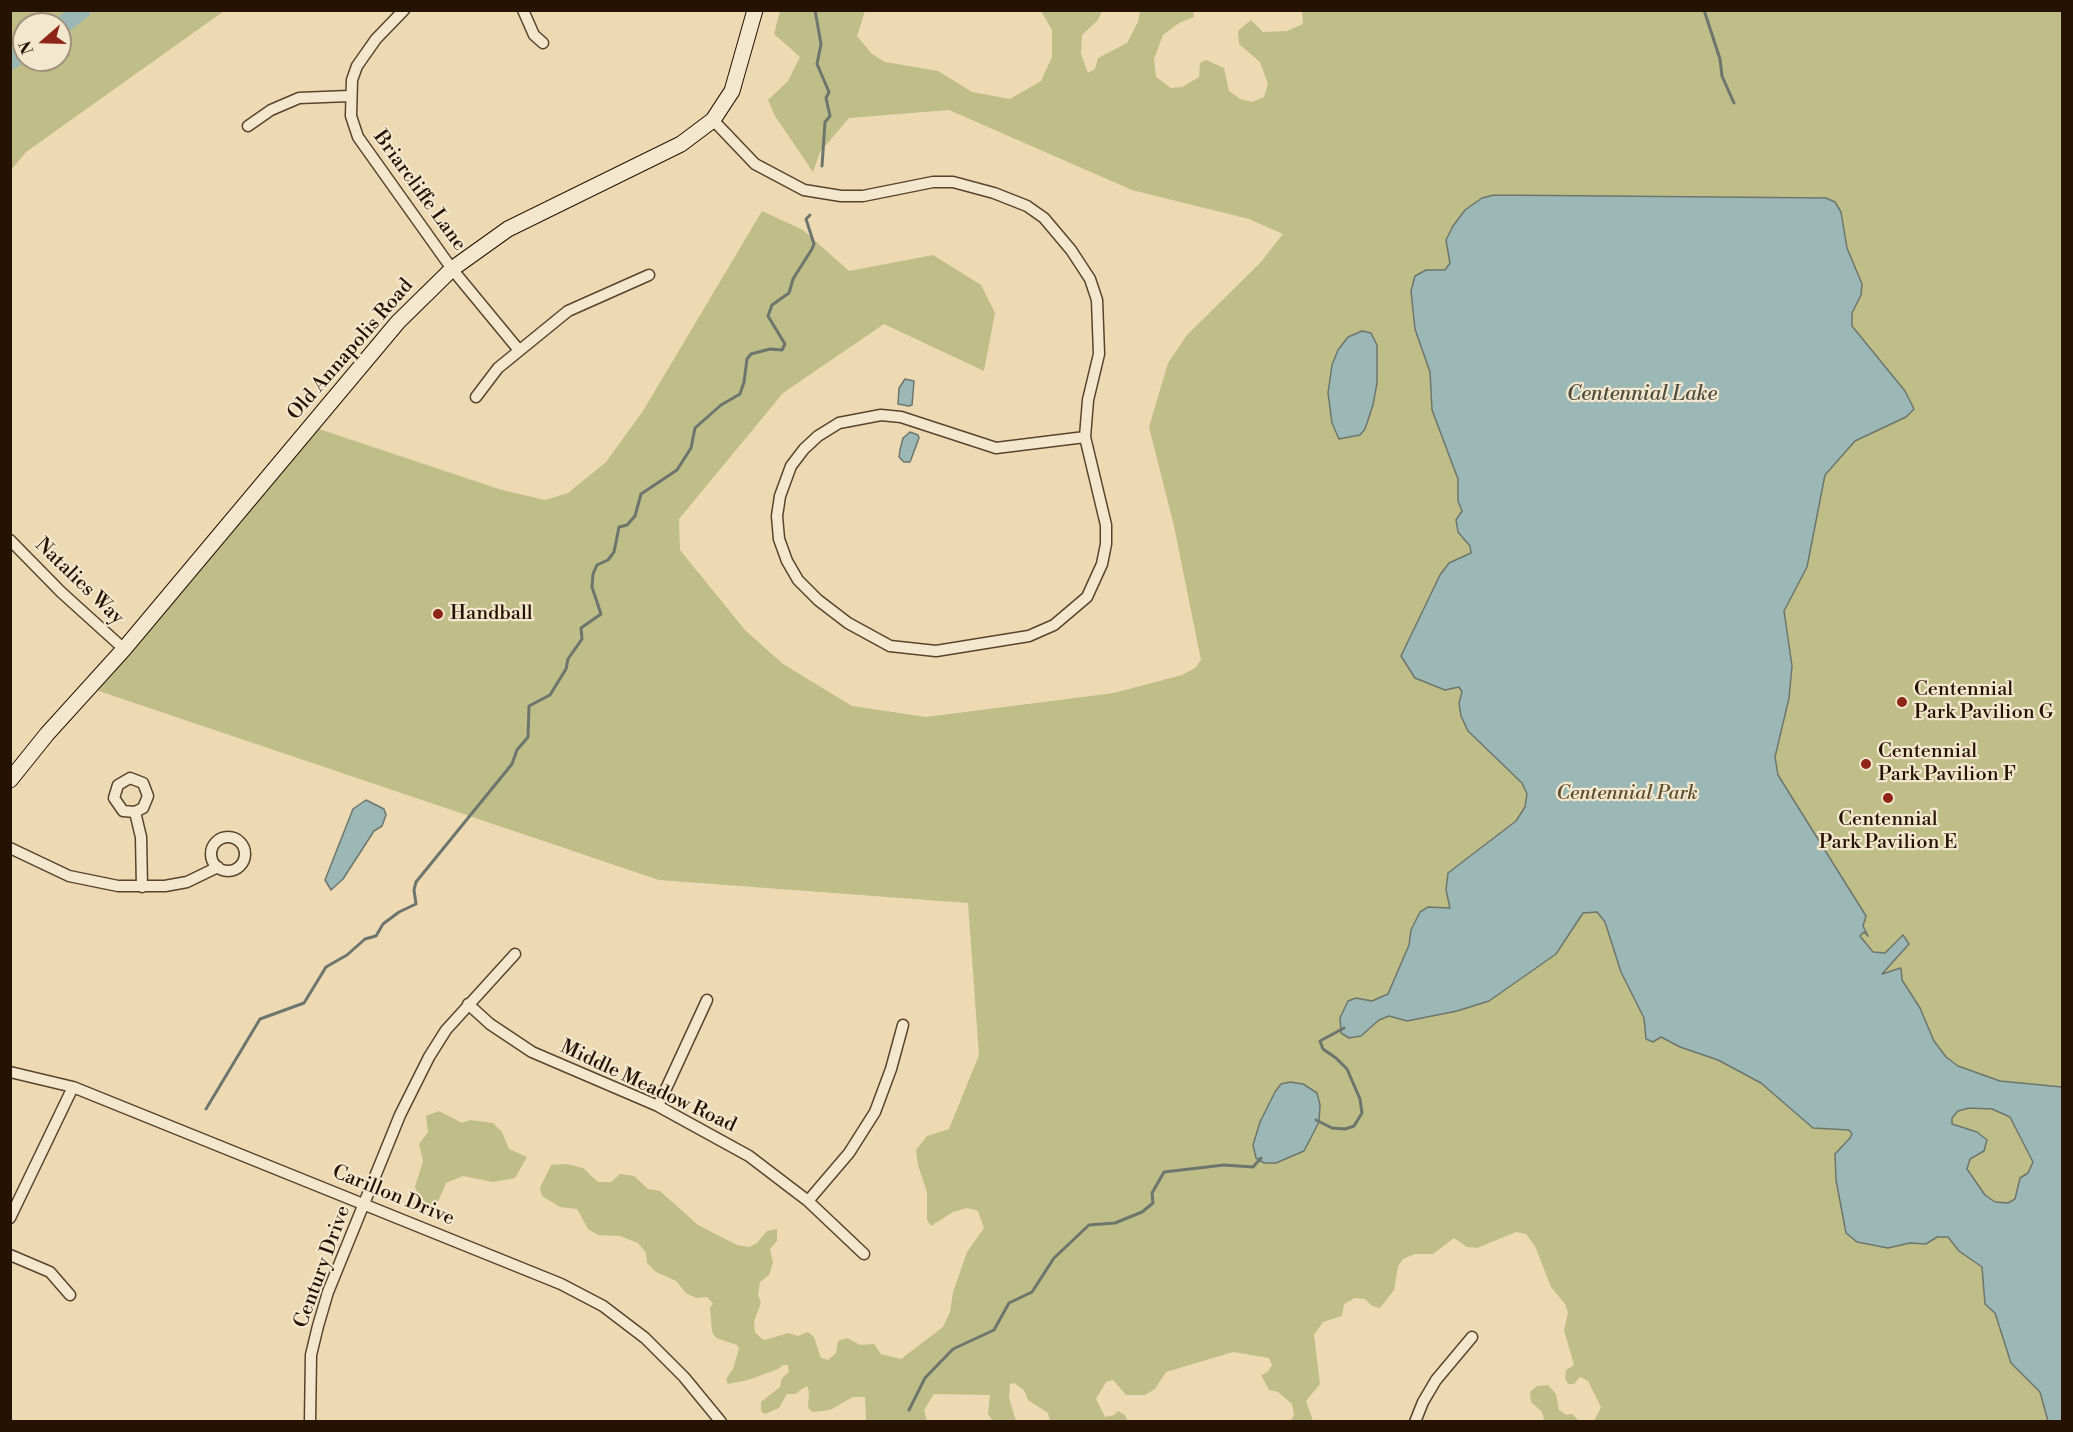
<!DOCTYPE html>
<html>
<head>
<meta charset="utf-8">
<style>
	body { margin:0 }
	#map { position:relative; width:2073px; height:1432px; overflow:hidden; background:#eddab3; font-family:"Libre Bodoni",serif }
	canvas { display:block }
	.frame { position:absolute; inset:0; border:12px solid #261200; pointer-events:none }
	.north { position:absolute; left:12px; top:12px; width:60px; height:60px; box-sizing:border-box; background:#f3e7ce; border:2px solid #a1927c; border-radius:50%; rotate:250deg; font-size:16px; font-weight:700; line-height:24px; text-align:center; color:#261200 }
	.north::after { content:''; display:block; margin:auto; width:21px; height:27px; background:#8f2418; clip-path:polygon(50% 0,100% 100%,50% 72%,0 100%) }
</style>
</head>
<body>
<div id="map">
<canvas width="2073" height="1432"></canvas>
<div class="frame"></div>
<div class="north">N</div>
</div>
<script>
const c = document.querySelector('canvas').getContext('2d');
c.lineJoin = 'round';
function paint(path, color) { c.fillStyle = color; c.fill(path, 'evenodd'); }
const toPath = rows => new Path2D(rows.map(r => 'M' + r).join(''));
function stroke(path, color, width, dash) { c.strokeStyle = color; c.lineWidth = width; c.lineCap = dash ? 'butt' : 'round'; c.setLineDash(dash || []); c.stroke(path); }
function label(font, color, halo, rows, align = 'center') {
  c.font = font + ' "Libre Bodoni",serif'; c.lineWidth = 4.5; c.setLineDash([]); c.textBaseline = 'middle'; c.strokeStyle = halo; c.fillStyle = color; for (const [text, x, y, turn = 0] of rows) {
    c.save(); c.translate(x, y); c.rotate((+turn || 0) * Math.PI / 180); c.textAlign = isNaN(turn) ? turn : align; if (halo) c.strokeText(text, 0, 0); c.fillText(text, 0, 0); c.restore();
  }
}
const green = toPath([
	[11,10,224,10,224,11,26,152,11,170],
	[24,24,60,24,60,60,24,60],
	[780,11,865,11,857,36,872,54,885,62,938,71,972,92,1010,99,1041,81,1052,57,1052,30,1041,11,1102,11,1098,20,1082,35,1081,54,1088,73,1095,69,1098,58,1127,43,1138,22,1140,11,1193,11,1194,17,1179,23,1163,35,1154,59,1156,77,1171,88,1182,87,1199,77,1200,63,1206,60,1224,68,1229,91,1240,99,1252,102,1264,97,1268,84,1260,62,1239,44,1238,31,1251,20,1263,32,1287,31,1303,24,1302,11,2062,11,2062,1421,1594,1421,1601,1407,1588,1381,1580,1377,1574,1384,1568,1384,1565,1378,1566,1370,1574,1365,1564,1330,1568,1313,1565,1304,1551,1287,1535,1246,1526,1234,1516,1232,1477,1248,1467,1247,1454,1238,1433,1254,1415,1254,1403,1259,1398,1266,1394,1290,1380,1308,1372,1306,1365,1299,1355,1298,1344,1304,1342,1316,1323,1322,1314,1335,1320,1384,1306,1401,1313,1421,1291,1421,1294,1415,1292,1404,1278,1392,1269,1390,1261,1375,1268,1372,1272,1365,1269,1358,1233,1352,1166,1372,1155,1389,1145,1395,1126,1395,1113,1380,1106,1382,1096,1399,1105,1417,1114,1415,1118,1411,1125,1415,1127,1421,1050,1421,1048,1413,1028,1400,1024,1390,1014,1383,1010,1384,1009,1398,1016,1421,993,1421,988,1414,990,1395,934,1394,924,1410,927,1421,866,1421,865,1397,853,1397,830,1410,813,1412,808,1408,809,1392,807,1386,795,1394,787,1394,779,1408,765,1414,761,1411,761,1402,780,1387,782,1378,789,1372,788,1365,783,1365,778,1369,748,1380,728,1384,726,1379,733,1369,739,1349,737,1345,716,1338,712,1332,710,1307,713,1304,707,1297,696,1298,686,1293,676,1281,656,1272,647,1263,646,1253,638,1243,620,1236,598,1235,588,1229,577,1209,560,1207,542,1196,540,1188,551,1165,567,1164,583,1168,598,1182,611,1182,620,1174,634,1176,648,1189,660,1191,698,1225,737,1245,749,1247,757,1243,767,1231,777,1229,777,1241,770,1249,773,1263,769,1275,760,1282,758,1295,761,1303,754,1321,755,1332,761,1338,765,1340,788,1333,798,1336,808,1332,814,1337,821,1358,828,1360,836,1353,838,1341,847,1338,860,1345,874,1344,881,1354,901,1359,943,1327,950,1312,953,1292,967,1252,984,1228,978,1211,967,1208,953,1212,931,1226,927,1220,927,1192,918,1165,916,1150,927,1136,949,1129,979,1055,968,903,659,880,96,690,316,428,502,490,545,500,568,493,606,462,643,411,762,211,803,230,849,271,933,255,981,285,995,313,984,371,884,324,783,393,679,519,680,550,745,630,783,664,852,706,926,717,1114,693,1182,675,1195,668,1201,660,1174,526,1149,427,1168,363,1187,335,1260,263,1283,234,1249,219,1132,190,949,110,849,118,820,152,813,172,775,116,768,100,788,81,800,57,774,34],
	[439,1111,462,1123,470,1120,493,1123,502,1132,509,1149,527,1157,515,1178,493,1182,463,1176,446,1183,437,1204,431,1206,419,1197,415,1187,423,1161,419,1144,428,1132,426,1116],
	[1548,1385,1556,1394,1559,1410,1566,1415,1572,1414,1579,1421,1541,1421,1544,1419,1542,1412,1531,1402,1530,1392,1537,1386]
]);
const water = toPath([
	[1494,195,1826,198,1835,202,1841,212,1847,248,1862,284,1861,295,1852,313,1852,326,1905,391,1914,409,1906,417,1855,441,1825,475,1807,567,1784,611,1792,666,1789,698,1775,757,1778,775,1866,916,1863,926,1868,936,1864,932,1860,936,1873,952,1885,953,1903,935,1909,944,1882,974,1901,968,1902,980,1920,1008,1934,1041,1946,1057,1958,1066,2000,1081,2062,1087,2062,1421,2048,1421,2040,1392,2011,1363,1995,1313,1985,1304,1982,1267,1959,1251,1948,1237,1937,1237,1926,1244,1910,1243,1888,1248,1857,1242,1846,1233,1836,1180,1835,1154,1850,1138,1852,1134,1849,1130,1813,1128,1761,1083,1718,1060,1680,1047,1661,1037,1653,1042,1646,1039,1644,1018,1621,972,1605,922,1597,912,1583,913,1556,954,1489,1001,1457,1011,1407,1021,1389,1016,1379,1020,1361,1036,1349,1038,1341,1033,1340,1018,1348,1001,1356,998,1372,1001,1388,994,1409,945,1411,930,1420,912,1428,907,1450,908,1446,890,1448,873,1516,821,1525,807,1527,794,1522,783,1468,731,1461,716,1459,703,1462,692,1459,687,1445,690,1415,678,1401,656,1440,575,1449,563,1471,553,1470,546,1458,532,1456,520,1462,511,1458,501,1458,479,1432,410,1430,372,1415,329,1411,291,1415,276,1426,270,1445,270,1450,263,1446,240,1453,226,1465,210,1482,198,1494,195],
	[1969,1108,1992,1109,2010,1117,2033,1162,2028,1173,2020,1178,2015,1199,2008,1203,1995,1202,1985,1195,1967,1169,1970,1159,1984,1151,1987,1140,1977,1132,1952,1124,1952,1118,1958,1111,1969,1108],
	[1362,331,1371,333,1377,345,1377,383,1373,405,1365,429,1360,435,1339,439,1332,423,1328,393,1332,365,1338,350,1348,337,1362,331],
	[905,379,914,381,912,405,909,406,898,404,899,388,905,379],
	[910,432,918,435,919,438,910,462,904,462,899,457,900,450,903,438,910,432],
	[366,800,384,809,386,815,382,826,374,831,343,879,331,890,325,880,353,809,366,800],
	[1290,1082,1303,1084,1317,1093,1320,1105,1319,1122,1304,1151,1276,1163,1264,1163,1256,1158,1253,1145,1260,1122,1275,1092,1281,1084,1290,1082]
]);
const stream = toPath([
	[815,10,821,44,817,64,829,92,826,98,830,116,825,122,822,166],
	[1704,10,1720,59,1722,76,1734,103],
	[206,1109,260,1019,304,1003,326,967,347,955,365,939,376,936,383,924,399,912,416,904,414,890,416,882,512,764,517,750,528,737,529,706,550,695,566,669,568,659,582,639,581,628,601,614,592,587,593,574,597,565,608,560,614,552,619,527,627,525,635,516,641,494,677,470,691,448,695,428,721,405,740,394,744,382,747,359,751,354,770,349,782,350,785,344,768,316,772,305,789,293,793,279,812,249,814,244,806,219,810,215],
	[1316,1120,1332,1128,1345,1129,1354,1126,1362,1113,1360,1099,1347,1069,1336,1058,1323,1049,1320,1041,1344,1028],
	[909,1410,925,1378,953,1349,994,1330,1009,1303,1032,1292,1054,1258,1089,1225,1115,1223,1142,1212,1153,1203,1152,1193,1164,1172,1224,1165,1253,1167,1261,1158]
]);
const river = toPath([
	[60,27,82,10],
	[10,61,24,52]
]);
const street = toPath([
	[404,10,376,39,357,66,352,80,351,116,358,137,452,269,518,349],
	[523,10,534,35,543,43],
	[713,120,755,164,804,190,841,196,863,196,933,182,953,182,994,193,1027,206,1044,218,1071,250,1090,279,1097,300,1099,354,1088,400,1085,437,1106,525,1106,544,1102,564,1087,597,1054,625,1029,636,936,651,890,646,848,623,818,600,798,580,787,561,779,539,777,516,780,496,791,466,804,449,818,436,839,423,881,415,901,417,996,448,1085,437],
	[248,126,271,110,299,98,349,96],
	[476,397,498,368,568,311,649,275],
	[10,540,61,592,124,649],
	[135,812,143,808,148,796,143,783,130,778,118,785,114,798,123,811,135,812,141,837,142,887],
	'211 854a17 17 0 1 1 34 0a17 17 0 1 1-34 0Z',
	[10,848,69,876,118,886,165,886,187,882,218,867],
	[468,1004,490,1024,532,1052,658,1106,749,1156,808,1201,864,1254],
	[10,1072,73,1087,561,1284,603,1306,645,1338,684,1377,721,1422],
	[658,1106,707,1000],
	[808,1201,849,1153,875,1112,891,1069,903,1025],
	[10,1218,73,1087],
	[10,1255,50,1272,70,1295],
	[310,1422,311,1355,318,1326,328,1292,400,1115,429,1057,446,1030,515,954],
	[1415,1422,1423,1402,1436,1380,1472,1337]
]);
const secondary = toPath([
	[10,780,47,734,124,649,398,322,452,269,508,229,681,144,713,120,732,91,755,10]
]);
const markers = [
	[438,614,6,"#8f2418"],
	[1902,702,6,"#8f2418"],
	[1866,764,6,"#8f2418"],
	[1888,798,6,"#8f2418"]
];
const streetNames = [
	["Briarcliffe Lane",419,191,54],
	["Old Annapolis Road",351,350,-49],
	["Natalies Way",79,582,44],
	["Middle Meadow Road",648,1087,25],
	["Carillon Drive",393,1196,22],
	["Century Drive",323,1267,-70]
];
const poiNames = [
	["Handball",450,614],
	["Centennial",1914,690],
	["Park Pavilion G",1914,713],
	["Centennial",1878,752],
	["Park Pavilion F",1878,775],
	["Centennial",1888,820,"center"],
	["Park Pavilion E",1888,843,"center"]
];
const parkNames = [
	["Centennial Park",1627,794]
];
const waterNames = [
	["Centennial Lake",1642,395]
];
paint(green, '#bfbd88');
paint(water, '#9cb8b6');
stroke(water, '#6d766d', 1.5);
stroke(stream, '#6d766d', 3);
stroke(river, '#9cb8b6', 18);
stroke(street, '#58442d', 13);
stroke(secondary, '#261200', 17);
stroke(street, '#f3e7ce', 10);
stroke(secondary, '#f3e7ce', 15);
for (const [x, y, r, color] of markers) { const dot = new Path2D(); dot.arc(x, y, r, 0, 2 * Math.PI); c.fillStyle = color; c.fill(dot); stroke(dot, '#f3e7ce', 2); }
label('20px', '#261200', '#f3e7ce', streetNames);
label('20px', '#261200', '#f3e7ce', poiNames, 'left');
label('italic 20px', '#5c4e30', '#f3e7ce', parkNames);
label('italic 21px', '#4f4c40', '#f3e7ce', waterNames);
</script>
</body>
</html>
